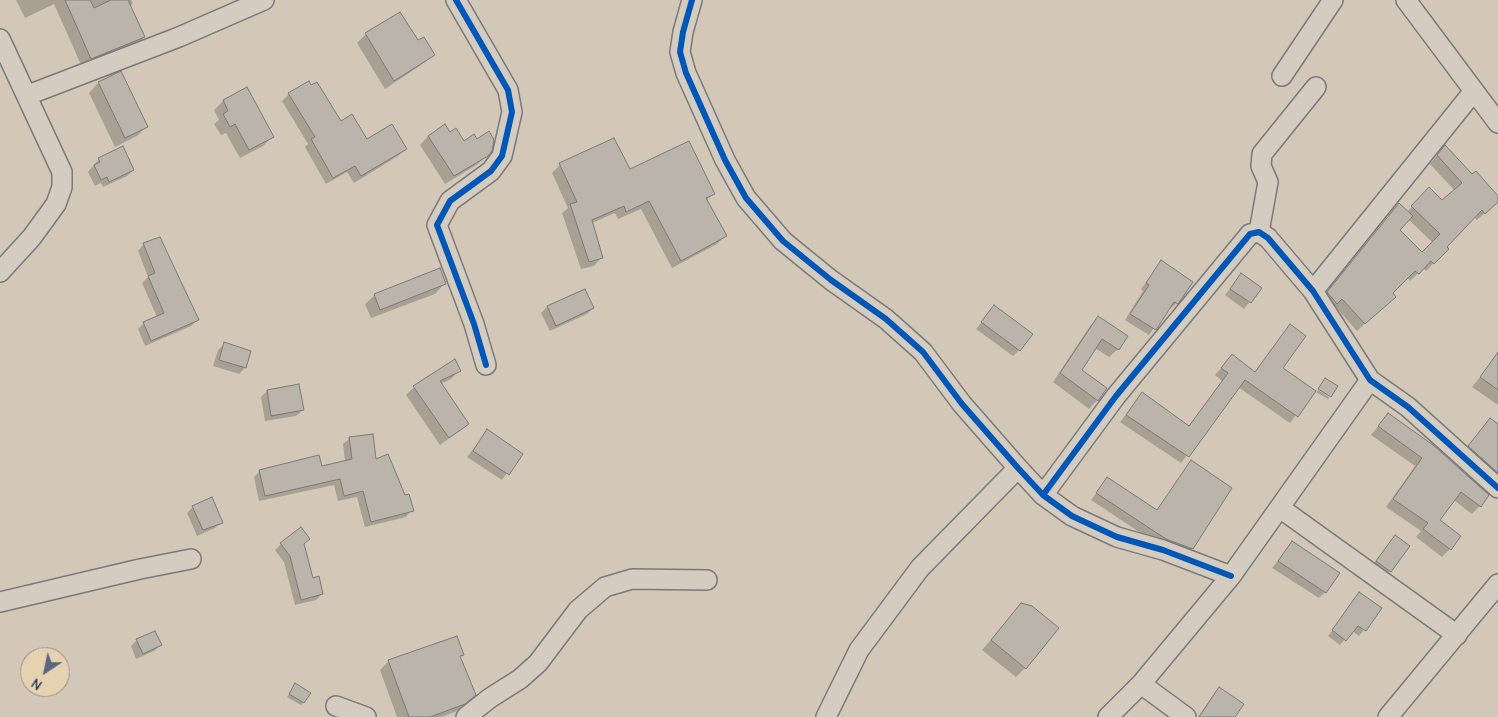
<!DOCTYPE html>
<html>
<head>
<meta charset="utf-8">
<style>
	body { margin:0 }
	#map { position:relative; width:1498px; height:717px; overflow:hidden; background:#d3c8b8; font-family:"Comic Neue",sans-serif }
	canvas { display:block }
	.north { position:absolute; left:20px; top:647px; width:50px; height:50px; box-sizing:border-box; background:#e6d2b0; border:1px solid #95918f; border-radius:50%; rotate:214deg; font-size:14px; font-weight:700; line-height:20px; text-align:center; color:#1b2f5e }
	.north::after { content:''; display:block; margin:auto; width:18px; height:22px; background:#5b657e; clip-path:polygon(50% 0,100% 100%,50% 72%,0 100%) }
</style>
</head>
<body>
<div id="map">
<canvas width="1498" height="717"></canvas>
<div class="north">N</div>
</div>
<script>
const c = document.querySelector('canvas').getContext('2d');
c.lineJoin = 'round';
function paint(path, color) { c.fillStyle = color; c.fill(path, 'evenodd'); }
const toPath = rows => new Path2D(rows.map(r => 'M' + r).join(''));
function stroke(path, color, width, dash) { c.strokeStyle = color; c.lineWidth = width; c.lineCap = dash ? 'butt' : 'round'; c.setLineDash(dash || []); c.stroke(path); }
const shadow = toPath([
	[16,0,131,0,133,3,130,6,144,37,135,46,82,67,54,4,25,18],
	[366,34,417,42,433,55,424,63,385,89,357,43],
	[120,73,146,127,137,136,115,147,89,93,98,83],
	[246,89,272,137,263,146,240,158,226,133,221,135,214,124,219,120,214,110,223,101],
	[289,94,367,141,406,149,398,156,354,183,347,172,326,184,305,147,308,144,282,101],
	[428,136,464,142,487,155,478,164,445,184,420,145],
	[1445,146,1472,176,1498,198,1498,201,1477,220,1474,217,1445,247,1447,249,1426,271,1423,268,1410,281,1407,277,1391,293,1386,304,1357,331,1334,305,1329,310,1320,300,1399,204,1407,212,1429,189,1442,202,1455,191,1430,164],
	[1408,219,1433,243,1422,254,1398,230],
	[99,159,133,170,127,176,103,187,101,183,95,186,88,172],
	[560,165,630,170,713,194,706,201,726,235,717,244,672,268,641,209,618,219,615,213,592,223,602,257,594,266,581,269,562,213,568,208,552,173],
	[144,244,198,319,191,326,145,346,138,329,144,323,157,317,142,283,148,277,138,251],
	[1161,262,1177,303,1170,309,1168,308,1149,335,1125,320,1143,291,1141,289],
	[1241,275,1260,288,1244,309,1225,295],
	[444,284,435,294,371,318,365,304,375,295],
	[547,307,593,308,587,314,550,331,541,313],
	[994,307,1019,350,1013,356,976,329],
	[1098,318,1118,349,1109,357,1095,348,1080,370,1097,400,1089,409,1053,382,1090,326],
	[1290,326,1281,368,1314,391,1290,423,1238,387,1181,463,1120,422,1142,394,1188,427,1222,381,1215,375,1232,356,1254,373],
	[225,344,250,351,245,368,239,374,213,366,218,350],
	[1496,357,1498,359,1498,405,1472,387],
	[459,371,451,379,441,384,468,424,440,445,406,395,414,387],
	[1318,390,1329,397,1328,399,1316,392],
	[267,391,303,410,296,416,265,421,261,397],
	[1388,414,1480,506,1472,514,1454,500,1439,520,1450,549,1442,557,1416,537,1421,531,1386,507,1415,466,1371,435],
	[1490,419,1498,425,1498,484,1460,456],
	[487,431,521,454,502,480,467,457],
	[350,438,375,460,404,496,412,510,406,517,365,527,357,497,338,501,334,485,259,501,254,477,260,471,321,467,345,461,343,444],
	[1192,461,1192,549,1186,555,1159,545,1091,500,1107,479,1156,511],
	[193,507,221,522,215,528,197,536,187,513],
	[1395,537,1390,571,1384,577,1371,567],
	[1292,543,1325,592,1319,598,1272,568],
	[281,544,303,544,313,579,322,594,316,600,295,605,284,562,275,550],
	[1359,594,1380,609,1359,636,1352,631,1340,645,1328,636],
	[1021,605,1025,668,1016,677,982,650],
	[137,640,160,645,154,651,136,659,131,646],
	[462,655,460,658,466,703,455,712,441,717,397,717,380,670,389,661],
	[295,685,303,702,301,705,287,697],
	[1219,689,1234,717,1198,717,1213,695]
]);
const building = toPath([
	[65,0,90,0,94,8,111,0,128,0,145,37,91,59,65,0],
	[400,12,418,40,424,37,435,55,394,81,365,33,400,12],
	[121,71,148,127,125,138,98,82,121,71],
	[309,81,311,85,317,82,341,121,352,114,367,139,392,124,407,149,361,176,355,166,333,178,311,139,315,137,288,93,309,81],
	[247,87,274,137,249,150,235,124,230,127,223,114,228,111,223,100,247,87],
	[445,124,450,132,456,128,464,141,474,134,477,139,489,131,494,140,492,151,488,156,454,176,428,136,445,124],
	[614,138,630,169,689,141,715,194,706,198,727,236,681,261,649,201,626,212,624,206,592,220,603,258,589,262,570,204,577,202,559,163,614,138],
	[1445,145,1472,174,1476,171,1498,196,1498,202,1485,214,1482,210,1447,247,1449,249,1434,264,1431,261,1419,274,1415,271,1393,293,1396,297,1365,324,1342,299,1337,304,1327,292,1399,203,1413,216,1400,230,1422,252,1440,234,1411,206,1429,187,1442,200,1462,183,1437,155,1445,145],
	[123,146,134,170,109,182,107,177,101,180,94,165,100,162,98,158,123,146],
	[160,237,199,320,151,341,143,322,164,313,148,276,155,273,143,243,160,237],
	[1161,260,1193,282,1178,304,1174,302,1156,330,1130,314,1149,285,1146,283,1161,260],
	[440,268,446,284,380,310,374,294,440,268],
	[1241,273,1262,288,1251,303,1230,289,1241,273],
	[585,289,594,308,556,326,547,306,585,289],
	[994,305,1033,334,1020,351,981,322,994,305],
	[1098,316,1128,336,1119,350,1102,339,1082,370,1107,388,1098,401,1060,373,1098,316],
	[1290,324,1306,336,1283,368,1316,391,1298,417,1245,380,1189,457,1126,415,1142,392,1189,426,1228,373,1221,368,1232,354,1255,372,1290,324],
	[224,342,251,351,246,368,219,360,224,342],
	[1498,352,1498,390,1480,377,1498,352],
	[455,359,461,371,440,381,469,424,449,438,413,386,455,359],
	[1325,378,1338,386,1331,397,1318,389,1325,378],
	[299,384,304,410,271,416,267,390,299,384],
	[1388,413,1433,445,1489,495,1481,507,1461,492,1440,520,1461,536,1451,550,1423,529,1428,523,1393,499,1422,458,1378,426,1388,413],
	[1490,418,1498,424,1498,473,1468,446,1490,418],
	[487,429,523,454,509,475,473,451,487,429],
	[373,434,376,459,388,454,405,495,409,494,414,511,371,522,363,491,344,496,340,479,265,496,259,470,319,455,322,466,352,459,349,437,373,434],
	[1191,460,1232,488,1193,549,1166,539,1096,493,1107,477,1157,510,1191,460],
	[212,497,223,523,203,530,192,506,212,497],
	[301,527,310,539,304,544,313,578,319,576,323,594,301,600,290,556,280,543,301,527],
	[1395,535,1410,546,1391,572,1376,561,1395,535],
	[1292,541,1340,573,1326,593,1278,561,1292,541],
	[1359,592,1382,608,1366,631,1358,626,1346,641,1332,630,1359,592],
	[1021,603,1032,606,1059,628,1026,669,991,640,1021,603],
	[155,631,162,645,143,654,136,639,155,631],
	[457,636,464,655,460,656,476,695,465,704,430,717,409,717,388,660,457,636],
	[295,683,311,693,304,703,289,694,295,683],
	[1219,687,1244,704,1235,717,1199,717,1219,687]
]);
const minor = toPath([
	[456,0,508,90,512,112,502,156,491,171,450,201,437,225,474,324,486,365],
	[692,0,683,32,680,52,686,73,725,160,746,198,783,241,831,280,886,319,923,352,962,404,1018,468,1043,495,1072,516,1117,537,1163,550,1231,576],
	[1406,0,1498,123],
	[0,39,62,172,62,187,56,204,32,237,0,272],
	[1282,76,1333,0],
	[28,95,179,37,264,0],
	[1259,232,1268,182,1261,166,1262,154,1316,87],
	[1313,291,1474,91],
	[1043,495,1116,396,1250,234,1259,232,1268,238,1313,291,1370,380,1408,407,1498,488],
	[1280,508,1457,635],
	[0,602,140,569,191,559],
	[1141,684,1186,717],
	[336,706,366,717],
	[466,717,490,698,520,679,538,663,578,610,605,587,632,579,707,580],
	[826,717,859,650,920,568,1018,468],
	[1108,717,1141,684,1231,576,1370,380],
	[1388,717,1498,584]
]);
const cycleway = toPath([
	[456,0,508,90,512,112,502,156,491,171,450,201,437,225,474,324,486,365],
	[692,0,683,32,680,52,686,73,725,160,746,198,783,241,831,280,886,319,923,352,962,404,1018,468,1043,495,1072,516,1117,537,1163,550,1231,576],
	[1043,495,1116,396,1250,234,1259,232,1268,238,1313,291,1370,380,1408,407,1498,488]
]);
paint(shadow, '#0003');
paint(building, '#bbb4ab');
stroke(building, '#7a797a', 1);
stroke(minor, '#7a797a', 22);
stroke(minor, '#d4ccc0', 19);
stroke(cycleway, '#0057b8', 6);
</script>
</body>
</html>
